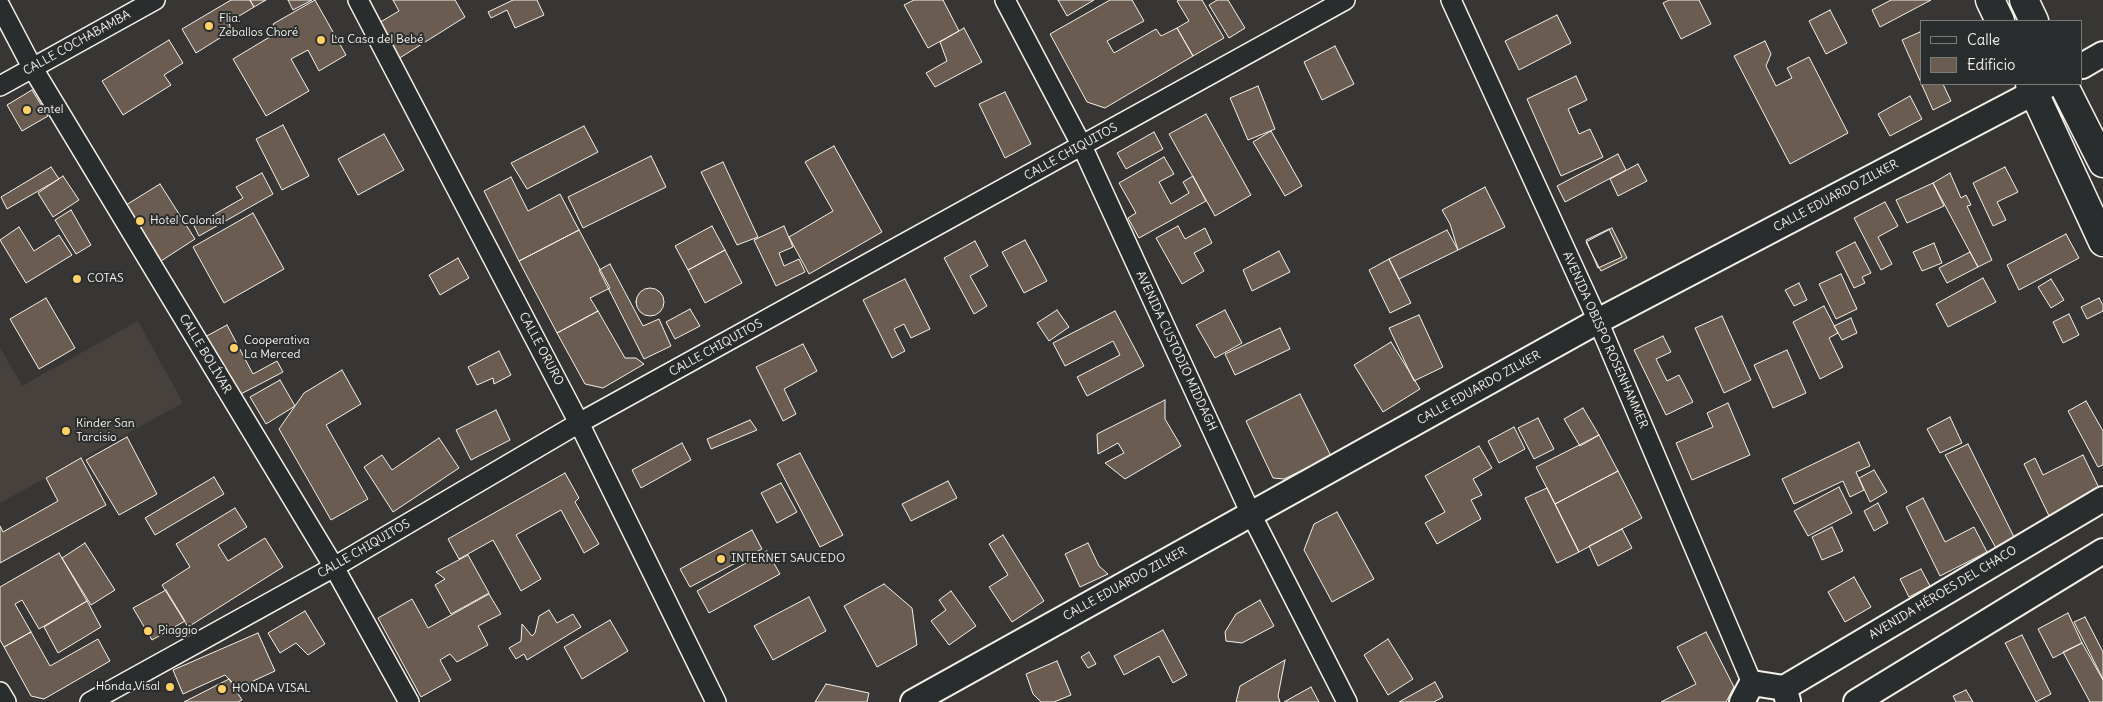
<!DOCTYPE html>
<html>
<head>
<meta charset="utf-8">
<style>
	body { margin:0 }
	#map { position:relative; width:2103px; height:702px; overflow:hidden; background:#373635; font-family:Delius,sans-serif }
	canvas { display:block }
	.legend { position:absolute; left:1920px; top:20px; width:162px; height:65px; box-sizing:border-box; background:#2a2d2e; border:1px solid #7b7b78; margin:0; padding:6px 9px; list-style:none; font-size:15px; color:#f4f1e8 }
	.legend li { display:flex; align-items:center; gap:10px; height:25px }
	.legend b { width:25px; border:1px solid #7b7b78 }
</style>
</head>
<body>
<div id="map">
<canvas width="2103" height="702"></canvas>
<ul class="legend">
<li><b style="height:6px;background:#2a2d2e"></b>Calle</li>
<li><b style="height:14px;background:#6a5c51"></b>Edificio</li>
</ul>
</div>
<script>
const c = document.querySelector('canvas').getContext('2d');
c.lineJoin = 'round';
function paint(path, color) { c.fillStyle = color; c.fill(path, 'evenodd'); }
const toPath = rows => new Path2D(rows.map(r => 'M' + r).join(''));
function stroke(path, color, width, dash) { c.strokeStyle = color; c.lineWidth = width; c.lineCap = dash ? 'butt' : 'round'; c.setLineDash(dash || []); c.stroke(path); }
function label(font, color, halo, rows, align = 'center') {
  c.font = font + ' Delius,sans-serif'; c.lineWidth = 4; c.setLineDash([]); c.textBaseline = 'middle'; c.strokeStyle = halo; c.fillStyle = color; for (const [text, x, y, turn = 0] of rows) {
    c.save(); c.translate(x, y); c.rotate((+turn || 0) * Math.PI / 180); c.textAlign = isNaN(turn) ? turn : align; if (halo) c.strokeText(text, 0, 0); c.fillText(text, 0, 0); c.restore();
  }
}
const built = toPath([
	[138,321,183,403,0,503,0,347,22,386]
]);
const building = toPath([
	[231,0,250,0,254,7,229,22,231,31,196,53,182,29,231,0],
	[250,0,266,0,254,7,250,0],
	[288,0,312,0,293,10,288,0],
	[315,0,346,55,319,71,308,50,291,59,309,91,266,116,233,59,278,32,273,24,315,0],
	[393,0,455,0,465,17,398,59,377,24,399,11,393,0],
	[513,0,537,0,544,15,515,28,507,10,491,18,488,12,513,0],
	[914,0,943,0,959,31,928,48,904,5,914,0],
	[1058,0,1094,0,1067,16,1058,0],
	[1110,0,1132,0,1144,21,1107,41,1114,53,1156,29,1161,36,1177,28,1193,56,1105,108,1087,102,1050,34,1110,0],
	[1179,0,1202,0,1224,38,1193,56,1177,28,1189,21,1177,1,1179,0],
	[1217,0,1228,0,1245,28,1229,38,1209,5,1217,0],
	[1669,0,1699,0,1711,24,1681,39,1663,3,1669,0],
	[1891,0,1931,0,1880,27,1872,10,1891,0],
	[1830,10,1847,43,1826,54,1809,21,1830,10],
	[1557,15,1571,43,1519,70,1505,41,1557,15],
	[964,28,982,62,935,87,926,73,947,61,940,42,964,28],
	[1920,32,1922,36,1922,84,1943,84,1951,101,1933,110,1902,40,1920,32],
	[169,40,183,63,164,75,171,85,123,115,102,81,169,40],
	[1765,41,1771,54,1766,66,1776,86,1792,78,1787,68,1809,57,1848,133,1790,164,1734,56,1765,41],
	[1335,46,1354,84,1322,100,1304,62,1335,46],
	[1576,76,1587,100,1568,109,1579,134,1590,129,1603,157,1561,176,1527,99,1576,76],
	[1258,86,1275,129,1248,140,1230,98,1258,86],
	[32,90,48,116,22,131,7,105,32,90],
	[1005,92,1031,144,1005,158,979,104,1005,92],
	[1910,96,1922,119,1890,136,1878,114,1910,96],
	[1206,114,1251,195,1215,216,1169,134,1206,114],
	[283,125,309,176,282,190,256,139,283,125],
	[584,126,598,152,527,189,511,163,584,126],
	[1271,131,1302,186,1285,196,1253,142,1271,131],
	[1154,132,1163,149,1126,169,1117,153,1154,132],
	[384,134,404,170,358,195,338,159,384,134],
	[834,146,882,232,809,274,789,237,833,211,805,162,834,146],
	[1618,154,1626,170,1565,202,1557,186,1618,154],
	[651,156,666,187,583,228,568,197,651,156],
	[1164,157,1174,174,1159,182,1171,204,1189,193,1183,182,1193,176,1206,201,1139,238,1128,218,1136,213,1119,183,1164,157],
	[723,162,758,237,737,245,701,172,723,162],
	[1638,164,1647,181,1618,196,1610,179,1638,164],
	[51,167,59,179,7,209,1,197,51,167],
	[2005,167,2018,192,1997,202,2006,220,1993,226,1973,183,2005,167],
	[262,173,273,194,199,236,194,226,243,198,236,187,262,173],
	[1950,173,1961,198,1966,195,1971,205,1967,206,1992,260,1978,267,1933,183,1950,173],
	[63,176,79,200,53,217,38,193,63,176],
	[511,177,528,211,560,194,579,230,519,261,484,191,511,177],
	[1933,183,1944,206,1907,223,1896,200,1933,183],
	[160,184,195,239,161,261,126,205,160,184],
	[1485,187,1505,227,1458,250,1450,224,1442,210,1485,187],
	[1885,202,1898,226,1878,237,1892,264,1881,270,1854,218,1885,202],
	[71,210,91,245,76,254,55,220,71,210],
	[253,213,284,269,224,303,193,247,253,213],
	[712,226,725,250,688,270,675,246,712,226],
	[784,226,793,247,779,253,784,266,799,259,805,272,776,286,754,240,784,226],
	[1178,226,1185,239,1205,228,1212,243,1194,253,1204,271,1182,284,1156,238,1178,226],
	[19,227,34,251,59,235,72,255,26,283,0,240,19,227],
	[1612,228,1627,258,1601,271,1586,242,1612,228],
	[1609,229,1622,257,1598,268,1586,240,1609,229],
	[579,230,610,288,590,298,598,311,557,333,519,261,579,230],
	[1447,230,1458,250,1399,279,1389,259,1447,230],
	[2066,234,2079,258,2019,290,2007,265,2066,234],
	[1025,240,1047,281,1024,293,1002,252,1025,240],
	[975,241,988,266,970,276,987,306,974,314,944,258,975,241],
	[1855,242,1871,273,1862,277,1865,283,1854,288,1836,252,1855,242],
	[1934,243,1942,263,1922,271,1913,252,1934,243],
	[725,250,742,283,705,303,688,270,725,250],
	[1279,251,1290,272,1252,291,1243,270,1279,251],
	[1970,252,1978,267,1947,283,1939,268,1970,252],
	[458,258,469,278,440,295,429,275,458,258],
	[1389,259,1411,303,1390,313,1369,270,1389,259],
	[610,264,643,326,659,319,671,346,644,359,599,270,610,264],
	[1841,274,1857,309,1836,319,1819,284,1841,274],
	[1983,278,1996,302,1948,327,1936,304,1983,278],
	[905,279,930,329,911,338,904,324,894,329,905,351,892,358,863,300,905,279],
	[2051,279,2064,300,2051,308,2038,287,2051,279],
	[1799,283,1807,300,1794,306,1785,290,1799,283],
	'636 302a14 14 0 1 1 28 0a14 14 0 1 1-28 0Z',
	[46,298,75,348,39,369,10,319,46,298],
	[2099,298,2103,305,2103,311,2087,319,2081,307,2099,298],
	[1824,306,1838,333,1829,338,1843,367,1820,379,1793,322,1824,306],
	[690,309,700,326,675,339,666,322,690,309],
	[1057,310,1069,327,1049,341,1037,323,1057,310],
	[1225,310,1242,343,1215,358,1196,325,1225,310],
	[598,311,625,358,636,358,644,364,603,388,585,384,557,333,598,311],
	[1115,311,1144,366,1087,396,1077,377,1120,355,1113,341,1065,366,1053,343,1115,311],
	[2069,314,2079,335,2063,343,2053,322,2069,314],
	[1419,315,1443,367,1414,381,1389,328,1419,315],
	[1722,316,1751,380,1724,393,1695,328,1722,316],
	[1851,318,1857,333,1842,340,1834,326,1851,318],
	[227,325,253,374,277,361,283,372,237,396,205,337,227,325],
	[1280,328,1290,349,1235,375,1225,354,1280,328],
	[1663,336,1671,352,1656,359,1667,381,1679,375,1693,402,1666,415,1634,350,1663,336],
	[1391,342,1420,389,1383,412,1354,365,1391,342],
	[803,344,817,371,784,389,796,414,783,421,756,367,803,344],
	[1787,350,1806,393,1773,408,1754,365,1787,350],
	[499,351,511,375,494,384,493,378,477,385,468,367,499,351],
	[342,370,361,404,326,425,368,499,331,520,279,429,304,393,342,370],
	[280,380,295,406,266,424,250,397,280,380],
	[1300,394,1331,456,1284,479,1273,478,1246,421,1300,394],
	[1165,400,1165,419,1181,446,1125,479,1105,463,1124,453,1118,443,1098,454,1097,434,1165,400],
	[2086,401,2103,431,2103,465,2098,467,2068,411,2086,401],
	[1728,403,1750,455,1692,480,1676,443,1713,427,1707,413,1728,403],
	[1583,408,1599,435,1580,446,1564,419,1583,408],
	[496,410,510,440,471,460,456,430,496,410],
	[1950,417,1962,443,1940,453,1927,429,1950,417],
	[1538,418,1554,449,1534,459,1518,428,1538,418],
	[750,420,757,430,711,449,707,439,750,420],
	[1514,427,1525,449,1499,463,1488,441,1514,427],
	[1599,435,1618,471,1555,504,1536,467,1599,435],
	[127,437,157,494,119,515,86,460,127,437],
	[439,438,459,468,393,512,364,467,382,455,392,470,439,438],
	[1859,442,1870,466,1856,472,1864,490,1850,497,1843,481,1794,504,1782,479,1859,442],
	[682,443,691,460,641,488,632,470,682,443],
	[1968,444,2016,541,1997,550,1945,455,1968,444],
	[1479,446,1492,468,1473,479,1482,495,1471,500,1481,519,1437,544,1425,523,1445,512,1425,476,1479,446],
	[800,453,843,535,820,547,777,464,800,453],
	[2083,455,2102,494,2051,520,2024,464,2035,458,2043,475,2083,455],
	[81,458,106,505,0,563,0,526,3,532,58,501,46,478,81,458],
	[1874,470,1887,492,1870,502,1859,478,1874,470],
	[1618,471,1642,518,1579,552,1555,504,1618,471],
	[565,473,579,498,575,502,599,544,584,553,561,510,516,535,541,579,521,591,493,540,459,559,448,539,565,473],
	[214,477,224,494,155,535,145,518,214,477],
	[948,481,957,498,911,521,902,504,948,481],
	[781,483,797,512,777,523,761,493,781,483],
	[1839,487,1852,513,1808,536,1794,511,1839,487],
	[1547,488,1579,552,1557,563,1525,498,1547,488],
	[1923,498,1945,542,1974,527,1987,552,1940,576,1906,507,1923,498],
	[1878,503,1888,523,1874,531,1864,511,1878,503],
	[235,508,247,527,218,545,228,561,265,538,283,567,188,627,162,585,190,567,176,544,235,508],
	[1337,512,1374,579,1332,602,1304,550,1314,524,1337,512],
	[1832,527,1843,551,1822,560,1812,537,1832,527],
	[1622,529,1632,548,1598,566,1589,546,1622,529],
	[752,530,762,549,690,587,680,569,752,530],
	[1003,535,1044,601,1012,622,989,587,1008,575,989,544,1003,535],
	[85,543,115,590,91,605,62,558,85,543],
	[1088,543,1099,566,1108,574,1080,587,1065,554,1088,543],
	[767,551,780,574,709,613,697,591,767,551],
	[59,553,87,601,39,629,22,600,15,604,31,632,4,647,0,640,0,587,59,553],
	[468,555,489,593,451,614,435,585,445,579,436,572,468,555],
	[1921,569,1930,586,1909,597,1900,579,1921,569],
	[1854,577,1871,607,1845,622,1828,592,1854,577],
	[884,584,912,608,917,645,877,667,844,606,884,584],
	[166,590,185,621,152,640,133,608,166,590],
	[951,591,976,626,949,645,931,621,946,610,939,600,951,591],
	[489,594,501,614,478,626,488,645,457,662,450,654,440,660,451,680,421,697,378,618,412,599,428,628,489,594],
	[809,597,826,631,773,660,754,626,809,597],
	[1260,600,1274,626,1242,643,1226,641,1225,632,1236,614,1260,600],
	[87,601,101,627,58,653,44,627,87,601],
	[549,610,557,623,573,614,581,627,527,660,524,654,516,659,509,648,521,641,522,624,532,636,535,633,539,616,549,610],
	[305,611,325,644,308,655,296,643,280,653,268,633,305,611],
	[2068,613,2082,643,2053,658,2038,629,2068,613],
	[2085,617,2103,652,2103,679,2074,622,2085,617],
	[610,620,628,651,582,679,564,647,610,620],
	[1163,630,1187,675,1173,683,1159,656,1124,675,1114,656,1163,630],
	[31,632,50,666,98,639,110,661,44,699,31,696,4,647,31,632],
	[1706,632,1734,687,1726,702,1661,702,1696,684,1677,647,1706,632],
	[258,633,275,671,238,688,225,675,183,694,173,670,258,633],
	[2022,635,2051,694,2036,702,2005,643,2022,635],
	[1388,639,1413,679,1388,695,1364,655,1388,639],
	[2082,643,2103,680,2103,702,2090,702,2063,652,2082,643],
	[1089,652,1096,664,1088,668,1081,657,1089,652],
	[1285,660,1278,696,1280,702,1236,702,1240,686,1285,660],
	[1057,661,1071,695,1054,702,1041,702,1033,694,1026,674,1057,661],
	[229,679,242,700,238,702,184,702,229,679],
	[1435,682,1443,697,1434,702,1399,702,1435,682],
	[826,684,869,693,867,702,815,702,826,684],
	[1311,687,1319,702,1284,702,1311,687],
	[1966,690,1973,702,1956,702,1953,696,1966,690]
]);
const minor = toPath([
	[358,0,579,423,716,702],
	[1005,0,1082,146,1251,514,1347,702],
	[1451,0,1598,321,1752,683],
	[0,6,32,67,334,567,409,702],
	[0,86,155,0],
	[0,692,6,702],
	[90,702,334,567,579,423,1345,0]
]);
const tertiary = toPath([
	[2082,66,2103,54],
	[1784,688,2103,499],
	[913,702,1598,321,2050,84],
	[1742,702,1752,683,1784,688,1788,701],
	[1856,702,2103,551]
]);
const secondary = toPath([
	[1990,0,2000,21],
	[2024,0,2034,21],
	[2030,84,2103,242],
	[2063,84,2103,163]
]);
const markers = [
	[209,26,5,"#ffd166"],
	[321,40,5,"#ffd166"],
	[27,110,5,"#ffd166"],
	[140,221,5,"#ffd166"],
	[77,279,5,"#ffd166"],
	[234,348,5,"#ffd166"],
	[66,431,5,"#ffd166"],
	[721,559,5,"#ffd166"],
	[148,631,5,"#ffd166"],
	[170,687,5,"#ffd166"],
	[222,689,5,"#ffd166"]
];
const poiNames = [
	["Flia.",219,19],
	["Zeballos Choré",219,33],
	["La Casa del Bebé",331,40],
	["entel",37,110],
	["Hotel Colonial",150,221],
	["COTAS",87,279],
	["Cooperativa",244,341],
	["La Merced",244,355],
	["Kinder San",76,424],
	["Tarcisio",76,438],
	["INTERNET SAUCEDO",731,559],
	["Piaggio",158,631],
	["Honda Visal",160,687,"right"],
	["HONDA VISAL",232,689]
];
const streetNames = [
	["CALLE COCHABAMBA",77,43,-29],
	["CALLE CHIQUITOS",1071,152,-29],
	["CALLE EDUARDO ZILKER",1836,196,-28],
	["AVENIDA OBISPO ROSENHAMMER",1605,340,66],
	["CALLE CHIQUITOS",716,348,-29],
	["CALLE ORURO",541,349,62],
	["AVENIDA CUSTODIO MIDDAGH",1176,351,65],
	["CALLE BOLÍVAR",205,354,59],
	["CALLE EDUARDO ZILKER",1479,388,-29],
	["CALLE CHIQUITOS",364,549,-30],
	["CALLE EDUARDO ZILKER",1125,584,-29],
	["AVENIDA HÉROES DEL CHACO",1943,593,-31]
];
paint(built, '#46413d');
paint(building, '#6a5c51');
stroke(building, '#f4f1e8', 1);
stroke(minor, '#f4f1e8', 22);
stroke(tertiary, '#f4f1e8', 28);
stroke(secondary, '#f4f1e8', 31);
stroke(minor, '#2a2d2e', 19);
stroke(tertiary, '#2a2d2e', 24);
stroke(secondary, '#2a2d2e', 28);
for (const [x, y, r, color] of markers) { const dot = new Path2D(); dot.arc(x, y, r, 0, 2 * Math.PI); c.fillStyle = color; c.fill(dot); stroke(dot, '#2a2d2e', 2); }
label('12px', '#f4f1e8', '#2a2d2e', poiNames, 'left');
label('12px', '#f4f1e8', '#2a2d2e', streetNames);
</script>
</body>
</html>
